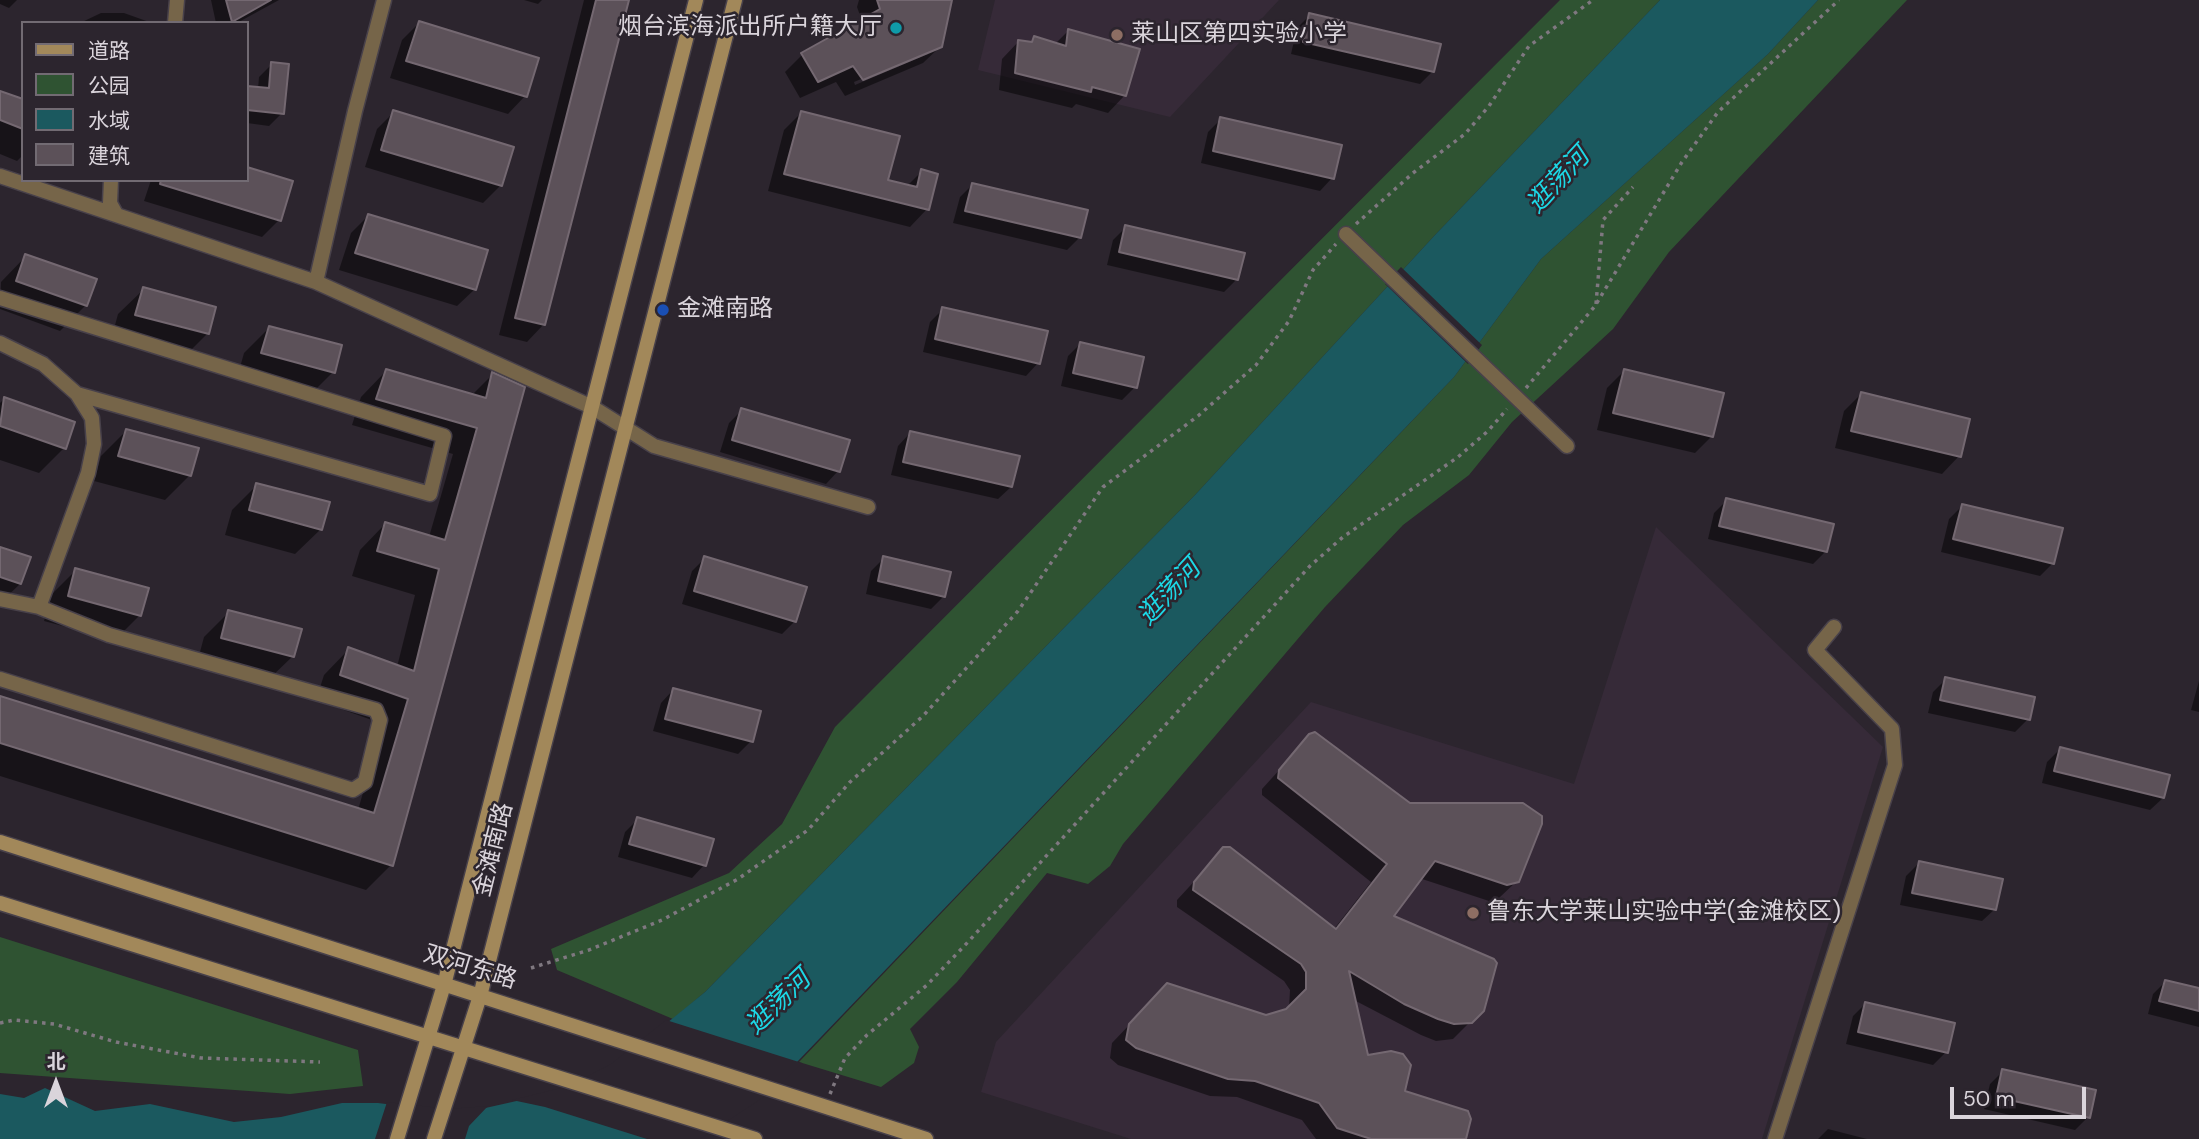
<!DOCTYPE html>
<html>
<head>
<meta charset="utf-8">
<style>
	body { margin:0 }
	#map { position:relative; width:2199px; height:1139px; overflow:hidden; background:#2c252e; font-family:"DM Sans","Noto Sans SC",sans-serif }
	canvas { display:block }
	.legend { position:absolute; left:21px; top:21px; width:228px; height:161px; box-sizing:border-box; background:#2c252e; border:2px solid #726b73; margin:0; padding:9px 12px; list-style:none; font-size:21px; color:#dad4db }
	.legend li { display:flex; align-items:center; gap:14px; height:35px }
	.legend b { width:35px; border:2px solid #726b73 }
	.north { position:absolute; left:21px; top:1048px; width:70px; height:70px; -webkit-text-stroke:5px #2c252e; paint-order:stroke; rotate:0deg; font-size:19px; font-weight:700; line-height:28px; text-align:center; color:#dad4db }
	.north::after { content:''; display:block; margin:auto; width:24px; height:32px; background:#dad4db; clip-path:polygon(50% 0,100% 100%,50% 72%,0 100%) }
	.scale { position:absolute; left:1950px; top:1087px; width:136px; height:32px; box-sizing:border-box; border:4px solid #dad4db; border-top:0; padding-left:9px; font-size:21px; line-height:24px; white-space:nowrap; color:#dad4db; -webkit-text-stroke:5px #2c252e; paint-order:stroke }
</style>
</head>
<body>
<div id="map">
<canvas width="2199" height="1139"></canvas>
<ul class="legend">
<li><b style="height:9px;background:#a2885a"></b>道路</li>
<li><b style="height:19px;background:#2f5332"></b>公园</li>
<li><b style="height:19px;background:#1b595f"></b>水域</li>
<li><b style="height:19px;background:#5c5159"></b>建筑</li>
</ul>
<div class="north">北</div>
<div class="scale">50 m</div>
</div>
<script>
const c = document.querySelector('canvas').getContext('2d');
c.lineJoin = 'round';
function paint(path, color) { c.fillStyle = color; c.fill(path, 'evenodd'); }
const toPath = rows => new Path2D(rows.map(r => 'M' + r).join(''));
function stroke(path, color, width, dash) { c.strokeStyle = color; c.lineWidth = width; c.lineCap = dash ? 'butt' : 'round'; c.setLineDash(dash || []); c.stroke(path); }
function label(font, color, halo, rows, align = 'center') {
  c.font = font + ' "DM Sans","Noto Sans SC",sans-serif'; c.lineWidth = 5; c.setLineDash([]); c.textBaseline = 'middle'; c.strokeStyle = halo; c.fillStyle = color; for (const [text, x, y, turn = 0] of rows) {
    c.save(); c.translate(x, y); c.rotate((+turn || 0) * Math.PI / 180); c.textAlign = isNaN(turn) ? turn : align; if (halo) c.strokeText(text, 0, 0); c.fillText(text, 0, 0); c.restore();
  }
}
const built = toPath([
	[995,0,1279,0,1170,117,978,70],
	[1656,527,1883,747,1762,1139,1131,1139,981,1092,996,1042,1311,702,1574,784]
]);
const green = toPath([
	[1560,0,1660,0,1435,235,1195,495,705,992,673,1019,557,970,551,949,729,873,782,824,835,727],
	[1818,0,1907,0,1669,252,1613,329,1512,422,1469,475,1403,525,1325,607,1123,844,1110,866,1088,884,1047,873,957,982,910,1029,919,1047,914,1063,881,1087,799,1062,1454,377,1541,259,1768,54],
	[0,937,358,1050,363,1086,290,1094,0,1073]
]);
const water = toPath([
	[1660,0,1818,0,1768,54,1541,259,1454,377,774,1086,693,1139,0,1139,0,1094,24,1098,45,1088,95,1111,150,1104,234,1122,281,1117,342,1103,378,1103,448,1112,472,1111,570,1089,613,1067,705,992,1195,495,1435,235]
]);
const pier = toPath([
	[1401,267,1482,345,1468,364,1385,284],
	[666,1020,802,1063,776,1089,700,1139,647,1139,545,1107,512,1100,569,1086,611,1064],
	[508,1101,488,1106,469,1126,465,1139,375,1139,387,1102,448,1109,488,1106]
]);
const shadow = toPath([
	[0,0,17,0,9,8,0,4],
	[211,0,279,0,237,23,216,23],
	[524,0,542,0,538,4],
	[584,0,628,0,544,324,527,342,499,335],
	[859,0,950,0,941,46,923,63,845,96,836,82,800,98,785,72,802,55,862,21,857,7],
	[928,51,928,54,855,85,854,82],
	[101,13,124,13,152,23,80,23],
	[1310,15,1433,71,1420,84,1291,54,1297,28],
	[419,23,525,96,508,114,390,78,402,40],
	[1068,31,1125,95,1108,113,1076,104,1072,108,999,90,1002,59,1019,41,1029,44,1035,38,1055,44],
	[272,64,282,113,269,126,247,123,247,88,258,89,259,77],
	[0,93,23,101,23,155,17,161,0,154],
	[394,112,512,148,500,186,483,203,365,167,377,129],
	[801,113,886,181,907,186,922,171,927,209,910,227,768,191,784,130],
	[1221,119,1332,178,1320,191,1201,163,1208,132],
	[247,169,291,182,279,220,262,237,144,201,151,180,247,180],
	[972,185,1080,237,1067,250,953,223,960,197],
	[368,216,475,289,457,306,339,270,351,233],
	[1126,227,1237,279,1224,292,1107,265,1113,240],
	[26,256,86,305,60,331,0,309,1,282],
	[144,289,207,334,182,359,111,340,118,314],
	[943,309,1038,363,1026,376,923,352,930,322],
	[269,328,333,372,308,397,237,378,244,353],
	[1080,344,1135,387,1122,400,1061,386,1068,356],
	[386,371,471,396,493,374,391,865,366,890,0,776,0,698,358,810,383,724,316,700,324,675,349,649,397,667,415,595,352,576,360,550,385,524,429,537,453,454,352,425,361,397],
	[1624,371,1712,436,1695,453,1597,430,1607,388],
	[1861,394,1959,456,1942,474,1835,448,1844,411],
	[4,399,64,448,39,473,0,460,0,403],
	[742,410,838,471,826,484,720,452,729,423],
	[126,431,190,475,165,500,94,481,101,456],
	[910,433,1011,487,998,499,891,475,898,446],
	[257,485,321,529,295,554,225,535,232,510],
	[1727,500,1826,551,1813,564,1708,539,1714,513],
	[1962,506,2053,563,2040,576,1941,552,1949,519],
	[0,548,28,558,20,584,0,603],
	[705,558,795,621,782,634,682,604,692,571],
	[884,558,944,596,931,609,866,594,871,571],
	[76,570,140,615,115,640,44,621,51,595],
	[229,612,293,656,267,681,197,663,204,637],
	[1946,679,2028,719,2015,732,1928,713,1933,692],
	[2199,681,2199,712,2191,710],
	[673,690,751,741,738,754,653,731,661,703],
	[1310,736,1517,881,1499,898,1489,901,1419,878,1391,917,1482,1010,1453,1039,1436,1041,1421,1035,1354,1000,1366,1057,1403,1092,1463,1139,1316,1139,1302,1120,1237,1097,1210,1096,1118,1065,1110,1058,1112,1043,1150,1003,1266,1017,1289,1008,1290,990,1284,981,1177,907,1177,900,1224,849,1334,929,1371,882,1262,795,1262,789],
	[2060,749,2163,798,2150,810,2042,783,2047,762],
	[638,819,704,865,692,878,618,857,625,832],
	[1919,863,1995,909,1982,921,1900,905,1906,876],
	[2165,982,2199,990,2199,1027,2148,1014,2153,994],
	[1865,1004,1946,1052,1933,1065,1846,1044,1853,1016],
	[2003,1071,2088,1117,2075,1130,1984,1109,1990,1084],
	[1828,1129,1867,1139,1818,1139]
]);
const building = toPath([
	[226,0,271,0,232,22,226,0],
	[596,0,629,0,545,325,515,318,596,0],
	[877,0,952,0,942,47,863,80,853,66,818,82,801,53,880,9,877,0],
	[1309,13,1441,44,1434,72,1303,42,1309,13],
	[419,21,539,58,527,97,406,61,419,21],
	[1068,29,1140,49,1126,96,1092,87,1091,92,1015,73,1018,40,1032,42,1034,36,1066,46,1068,29],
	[271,62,289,64,284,114,247,110,247,86,269,88,271,62],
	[0,91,23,99,23,129,0,120,0,91],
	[393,110,514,147,502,186,381,150,393,110],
	[801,111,900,136,888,180,917,187,921,169,938,174,929,210,784,174,801,111],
	[1220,117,1342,145,1334,179,1213,151,1220,117],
	[247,167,293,181,281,221,160,184,161,180,247,180,247,167],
	[972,183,1088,210,1081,238,965,211,972,183],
	[368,214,488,250,476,290,355,253,368,214],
	[1125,225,1245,253,1238,280,1119,252,1125,225],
	[25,254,97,279,87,306,16,281,25,254],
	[143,287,216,307,209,334,135,315,143,287],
	[942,307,1048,331,1040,364,935,339,942,307],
	[269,326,342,345,335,373,261,353,269,326],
	[1080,342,1144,357,1137,388,1073,373,1080,342],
	[386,369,486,398,492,372,525,387,393,866,0,743,0,696,374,813,408,699,340,675,348,647,414,671,439,569,377,551,385,522,445,540,477,428,376,399,386,369],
	[1624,369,1724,393,1713,437,1613,413,1624,369],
	[1861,392,1970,419,1961,457,1851,431,1861,392],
	[4,397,75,422,66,449,0,426,4,397],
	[741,408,850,440,840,472,732,440,741,408],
	[126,429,199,448,191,476,118,456,126,429],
	[910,431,1020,456,1012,487,903,462,910,431],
	[256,483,330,502,322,530,249,510,256,483],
	[1726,498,1834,524,1827,552,1719,526,1726,498],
	[1962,504,2063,528,2054,564,1953,539,1962,504],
	[0,547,31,557,21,584,0,577,0,547],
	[704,556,807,587,796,622,694,591,704,556],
	[883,556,951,572,945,597,878,581,883,556],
	[75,568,149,588,141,616,68,596,75,568],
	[228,610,302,629,294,657,221,638,228,610],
	[1945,677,2035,697,2030,720,1940,700,1945,677],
	[673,688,761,711,753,742,665,719,673,688],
	[1315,732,1410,803,1523,803,1542,816,1542,824,1519,882,1507,885,1435,861,1394,916,1494,959,1497,963,1484,1011,1472,1023,1454,1024,1438,1019,1404,1004,1349,971,1368,1055,1391,1051,1403,1054,1411,1065,1405,1091,1468,1111,1471,1119,1466,1139,1371,1139,1337,1128,1319,1103,1255,1081,1228,1079,1136,1048,1126,1040,1129,1024,1167,983,1266,1015,1286,1009,1306,989,1306,972,1301,964,1193,890,1194,882,1223,847,1230,847,1336,929,1387,864,1278,778,1279,770,1309,734,1315,732],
	[2060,747,2170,775,2164,798,2054,771,2060,747],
	[637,817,714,839,706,866,629,844,637,817],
	[1919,861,2003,879,1996,910,1912,893,1919,861],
	[2165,980,2199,988,2199,1011,2159,1001,2165,980],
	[1865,1002,1955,1023,1948,1053,1858,1032,1865,1002],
	[2002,1069,2096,1090,2090,1118,1996,1097,2002,1069]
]);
const path = toPath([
	[1356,224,1413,173,1465,134,1489,106,1529,46,1593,0],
	[1596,304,1603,220,1633,187],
	[1526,388,1595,306,1682,162,1718,112,1839,0],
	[531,968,589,950,662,920,738,879,808,830,850,782,923,716,1018,611,1103,487,1198,416,1256,365,1289,321,1313,270,1336,244],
	[0,1023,14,1020,54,1024,116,1042,201,1058,320,1062],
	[830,1094,845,1058,867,1035,927,985,968,942,1310,566,1343,537,1458,457,1488,431,1507,409]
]);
const street = toPath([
	[175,23,177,0],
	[0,176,316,282,592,407,654,446,868,507],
	[111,180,110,203,116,214],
	[1346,234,1567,446],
	[316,282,355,111,384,0],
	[0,298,444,436,430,494,77,394],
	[0,343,43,364,77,394,92,418,94,444,88,473,39,607],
	[0,599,39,607,109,635,376,710,380,720,365,782,353,790,0,679],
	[1775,1139,1895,765,1892,729,1815,650,1834,627]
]);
const secondary = toPath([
	[0,842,926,1139],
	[0,903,755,1139],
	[397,1139,444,985,696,0],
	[434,1139,480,996,735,0]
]);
const markers = [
	[896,28,7,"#0f9aa8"],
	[1117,35,7,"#8d6e63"],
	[663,310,7,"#1a4fb4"],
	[1473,913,7,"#8d6e63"]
];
const poiNames = [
	["烟台滨海派出所户籍大厅",882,28,"right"],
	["莱山区第四实验小学",1131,35],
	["金滩南路",677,310],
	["鲁东大学莱山实验中学(金滩校区)",1487,913]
];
const streetNames = [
	["金滩南路",494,850,-76],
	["双河东路",470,968,17]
];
const waterNames = [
	["逛荡河",1559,181,-47],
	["逛荡河",1170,593,-47],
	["逛荡河",779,1003,-44]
];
paint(built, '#362a38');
paint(green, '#2f5332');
paint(water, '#1b595f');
paint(pier, '#2c252e');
paint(shadow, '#0007');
paint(building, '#5c5159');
stroke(building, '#746871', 2);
stroke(street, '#48414a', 17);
stroke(secondary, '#48414a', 17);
stroke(path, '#7f7880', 3.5, [3.5, 5]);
stroke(street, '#766549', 14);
stroke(secondary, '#a2885a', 14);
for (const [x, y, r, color] of markers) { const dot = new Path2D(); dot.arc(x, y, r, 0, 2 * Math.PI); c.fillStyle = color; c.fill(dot); stroke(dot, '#2c252e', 2.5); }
label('24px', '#dad4db', '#2c252e', poiNames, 'left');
label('24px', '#dad4db', '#2c252e', streetNames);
label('italic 26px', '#1cd8e6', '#2c252e', waterNames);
</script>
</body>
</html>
